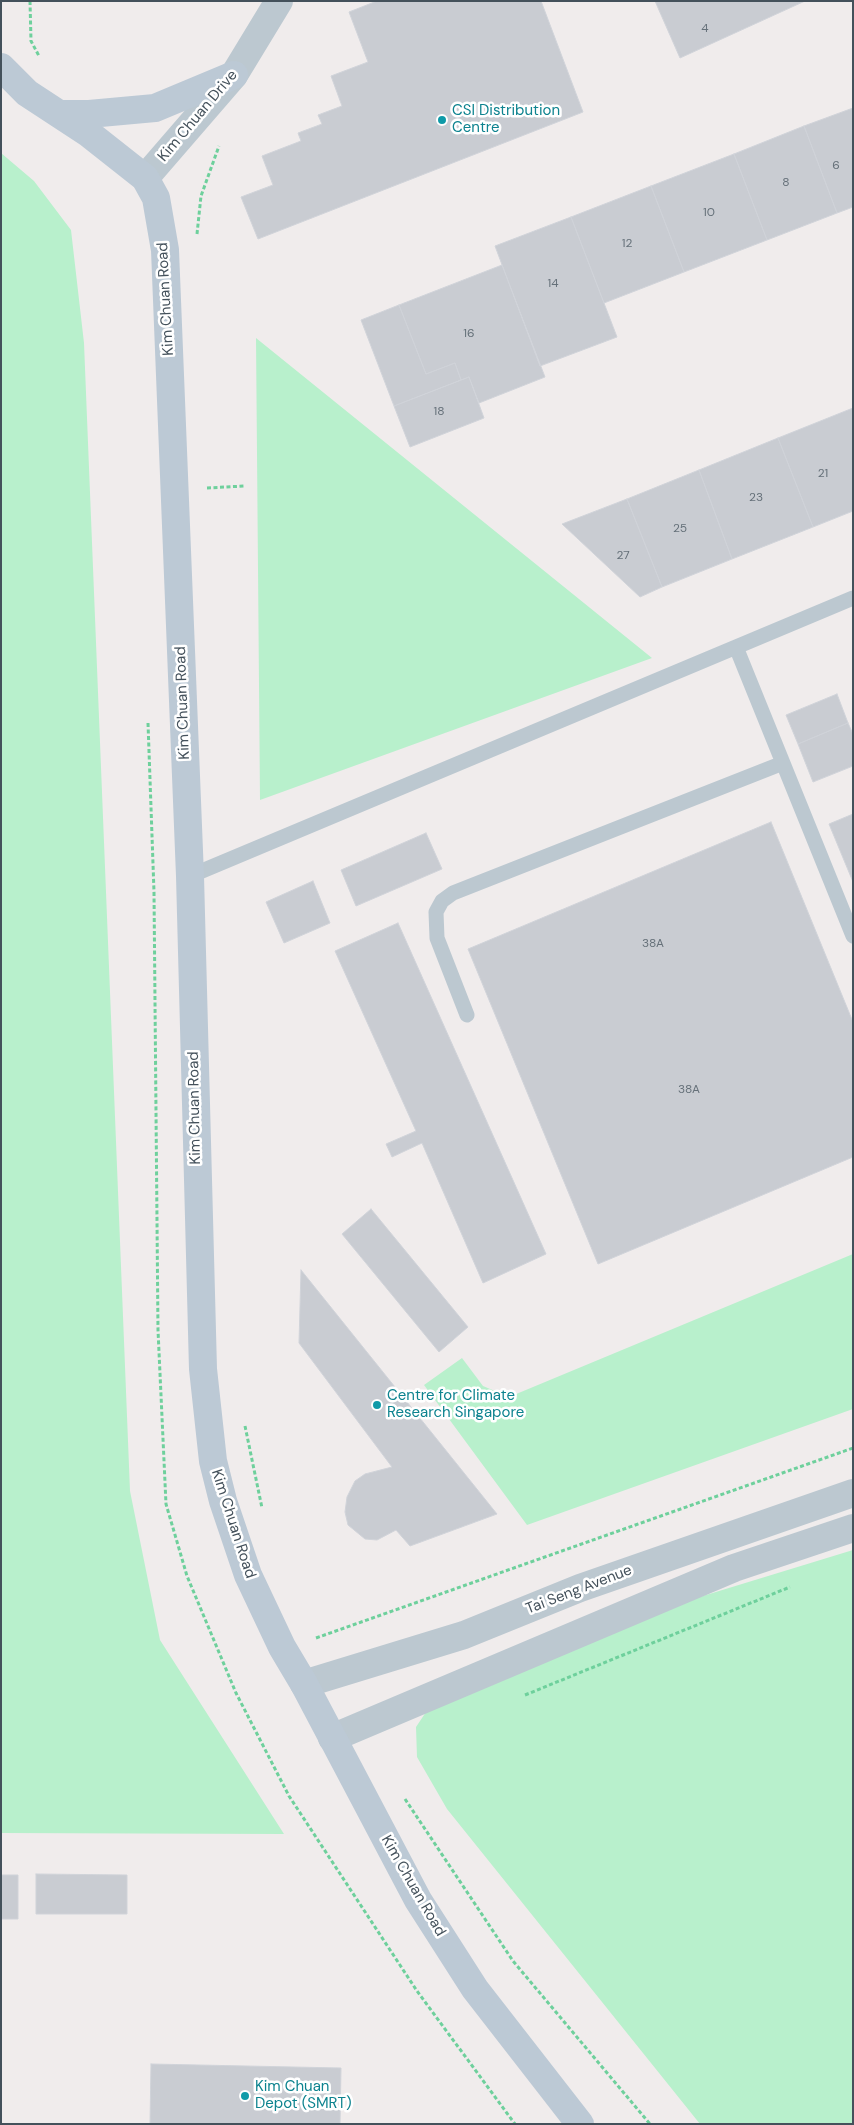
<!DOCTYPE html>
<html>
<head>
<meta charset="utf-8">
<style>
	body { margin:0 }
	#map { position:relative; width:854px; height:2125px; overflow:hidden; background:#f0ecec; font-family:"DM Sans",sans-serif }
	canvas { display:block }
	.frame { position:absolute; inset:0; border:2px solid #44515b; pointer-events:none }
</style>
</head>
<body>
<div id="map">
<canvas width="854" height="2125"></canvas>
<div class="frame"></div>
</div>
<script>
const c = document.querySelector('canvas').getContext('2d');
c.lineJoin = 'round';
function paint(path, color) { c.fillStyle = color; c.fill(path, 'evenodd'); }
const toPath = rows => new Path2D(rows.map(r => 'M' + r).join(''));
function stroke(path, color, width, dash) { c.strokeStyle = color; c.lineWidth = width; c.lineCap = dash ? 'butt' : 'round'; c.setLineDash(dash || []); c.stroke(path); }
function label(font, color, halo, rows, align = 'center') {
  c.font = font + ' "DM Sans",sans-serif'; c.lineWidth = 5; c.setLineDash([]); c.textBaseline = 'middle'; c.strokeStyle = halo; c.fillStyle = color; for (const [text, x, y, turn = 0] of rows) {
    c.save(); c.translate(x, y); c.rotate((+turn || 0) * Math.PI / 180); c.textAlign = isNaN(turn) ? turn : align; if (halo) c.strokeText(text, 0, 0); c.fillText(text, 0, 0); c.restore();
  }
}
const green = toPath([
	[1,153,34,181,71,230,84,343,130,1491,160,1640,284,1834,1,1833],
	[256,338,652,658,260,800],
	[853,1254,853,1409,527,1525,424,1385,462,1358,483,1386,509,1397],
	[853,1550,853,2124,700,2124,447,1809,417,1757,416,1727,444,1685,510,1655]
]);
const building = toPath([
	[377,1,541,1,583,112,258,239,241,197,273,185,262,156,301,141,298,133,322,124,318,115,342,106,331,76,368,62,349,12,377,1],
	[655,1,805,1,680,58,655,1],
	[853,108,853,207,837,213,804,126,853,108],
	[804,126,837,213,767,240,734,154,804,126],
	[734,154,767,240,684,272,651,186,734,154],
	[651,186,684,272,604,303,571,217,651,186],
	[571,217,617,337,540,366,495,246,571,217],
	[502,265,545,377,479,403,469,377,461,380,455,363,426,374,399,305,502,265],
	[399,305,426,374,455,363,461,380,394,406,361,320,399,305],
	[469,377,484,418,410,447,394,406,469,377],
	[853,408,853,511,813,527,778,438,853,408],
	[778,438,813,527,732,559,699,470,778,438],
	[699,470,732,559,662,587,627,499,699,470],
	[627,499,662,587,640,597,562,524,627,499],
	[837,694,848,723,798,744,786,715,837,694],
	[848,723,853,734,853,766,813,782,798,744,848,723],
	[853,814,853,882,829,824,853,814],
	[771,822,853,1022,853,1157,598,1264,468,949,771,822],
	[426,833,442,869,356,906,341,870,426,833],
	[313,881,330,923,284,943,266,902,313,881],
	[398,923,546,1254,483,1283,422,1143,392,1157,386,1144,416,1131,335,951,398,923],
	[371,1209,468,1327,439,1352,342,1234,371,1209],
	[301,1270,497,1514,410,1546,396,1530,377,1540,365,1539,348,1525,345,1512,347,1497,355,1481,365,1474,392,1467,299,1343,301,1270],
	[36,1874,127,1875,127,1914,36,1914,36,1874],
	[1,1875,18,1875,18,1919,1,1919,1,1875],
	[151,2064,341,2068,340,2124,150,2124,151,2064]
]);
const path = toPath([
	[30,1,31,41,39,56],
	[197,234,201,196,219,146],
	[207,488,244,486],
	[148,723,154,892,158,1330,166,1504,187,1576,236,1693,289,1796,417,1991,515,2124],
	[245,1426,262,1508],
	[316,1638,853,1448],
	[525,1695,790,1587],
	[405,1799,513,1961,650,2124]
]);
const lane = toPath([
	[736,647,853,936],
	[190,876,853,598],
	[467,1015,437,938,436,912,442,901,453,893,783,763]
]);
const street = toPath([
	[145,178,234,75,279,1],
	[304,1684,464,1635,580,1588,853,1493],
	[332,1738,734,1568,853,1528]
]);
const secondary = toPath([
	[1,67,27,93,88,133,145,178,156,198,165,250,190,876,203,1369,213,1461,223,1501,248,1575,282,1647,304,1684,418,1900,475,1989,580,2124],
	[59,114,89,114,155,108,234,75]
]);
const markers = [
	[442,120,5,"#0f9aa8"],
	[377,1405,5,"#0f9aa8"],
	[245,2096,5,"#0f9aa8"]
];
const numberNames = [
	["4",705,29],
	["6",836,166],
	["8",786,183],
	["10",709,213],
	["12",627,244],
	["14",553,284],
	["16",469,334],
	["18",439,412],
	["21",823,474],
	["23",756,498],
	["25",680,529],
	["27",623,556],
	["38A",653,944],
	["38A",689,1090]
];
const cultureNames = [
	["CSI Distribution",452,111],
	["Centre",452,128],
	["Centre for Climate",387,1396],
	["Research Singapore",387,1413],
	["Kim Chuan",255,2087],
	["Depot (SMRT)",255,2104]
];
const streetNames = [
	["Kim Chuan Drive",198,116,-50],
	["Kim Chuan Road",166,299,-93],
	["Kim Chuan Road",183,703,-92],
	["Kim Chuan Road",195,1108,-91],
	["Kim Chuan Road",233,1524,72],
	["Tai Seng Avenue",579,1590,-21],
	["Kim Chuan Road",413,1886,60]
];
paint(green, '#b8f0cc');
paint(building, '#c9ccd2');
stroke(building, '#d0d3d9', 1);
stroke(path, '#6ed09c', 3, [4, 2.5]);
stroke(lane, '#bcc8d0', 15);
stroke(street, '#bcc8d0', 28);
stroke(secondary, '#bcc9d5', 28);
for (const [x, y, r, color] of markers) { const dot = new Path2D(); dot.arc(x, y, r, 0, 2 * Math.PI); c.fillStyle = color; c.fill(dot); stroke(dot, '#fff', 2); }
label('12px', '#657079', null, numberNames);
label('15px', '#0d838f', '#fff', cultureNames, 'left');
label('15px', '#44515b', '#fff', streetNames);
</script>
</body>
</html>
